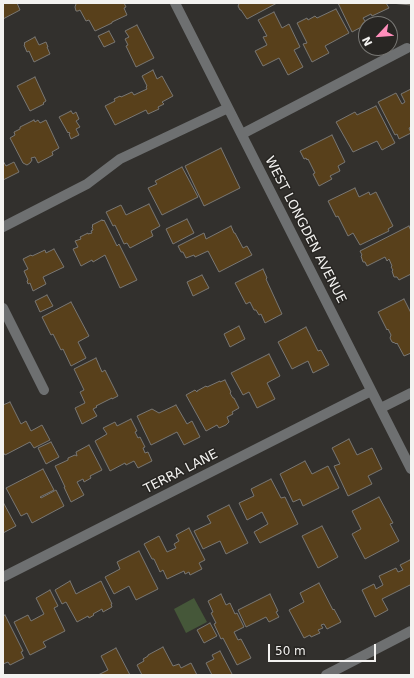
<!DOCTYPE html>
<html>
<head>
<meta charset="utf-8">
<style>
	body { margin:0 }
	#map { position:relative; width:414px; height:678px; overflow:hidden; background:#32302d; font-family:"DejaVu Sans",sans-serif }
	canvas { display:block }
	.frame { position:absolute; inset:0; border:4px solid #f3f2f0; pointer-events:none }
	.north { position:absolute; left:358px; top:16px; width:40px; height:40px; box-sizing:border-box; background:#282623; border:1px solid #797875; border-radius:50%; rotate:244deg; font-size:11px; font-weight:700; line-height:16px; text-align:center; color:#f3f2f0 }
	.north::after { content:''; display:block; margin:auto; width:14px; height:18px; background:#ff8ebb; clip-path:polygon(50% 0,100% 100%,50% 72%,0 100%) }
	.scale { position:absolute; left:268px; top:644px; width:108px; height:18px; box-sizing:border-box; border:2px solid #f3f2f0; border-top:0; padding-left:5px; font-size:12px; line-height:14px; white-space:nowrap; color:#f3f2f0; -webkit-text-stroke:3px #282623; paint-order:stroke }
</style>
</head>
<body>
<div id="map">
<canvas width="414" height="678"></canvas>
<div class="frame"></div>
<div class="north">N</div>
<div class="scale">50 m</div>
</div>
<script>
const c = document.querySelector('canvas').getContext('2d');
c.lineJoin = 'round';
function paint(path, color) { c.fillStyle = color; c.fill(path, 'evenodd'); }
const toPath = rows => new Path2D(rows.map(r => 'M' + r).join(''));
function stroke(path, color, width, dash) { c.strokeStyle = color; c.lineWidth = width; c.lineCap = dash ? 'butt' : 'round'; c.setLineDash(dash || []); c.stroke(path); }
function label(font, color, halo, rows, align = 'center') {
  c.font = font + ' "DejaVu Sans",sans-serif'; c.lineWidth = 3; c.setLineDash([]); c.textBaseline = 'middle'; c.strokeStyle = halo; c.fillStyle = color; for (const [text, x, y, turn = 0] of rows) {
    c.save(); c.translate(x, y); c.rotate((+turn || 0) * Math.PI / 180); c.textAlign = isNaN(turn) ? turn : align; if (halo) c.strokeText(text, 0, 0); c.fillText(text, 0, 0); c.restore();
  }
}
const green = toPath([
	[194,598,207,622,186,633,174,609]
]);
const building = toPath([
	[3,3,17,3,20,10,3,19,3,3],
	[77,3,124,3,126,7,124,8,127,15,112,22,112,23,95,31,89,20,86,21,80,10,78,11,76,11,75,7,76,4,77,3],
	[238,3,277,3,247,19,241,10,240,10,238,6,239,4,238,3],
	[338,3,386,3,389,8,372,16,371,14,363,18,367,24,352,32,338,3],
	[391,3,411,3,411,5,391,3],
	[336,9,349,33,325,46,329,53,312,62,303,44,307,43,297,23,307,18,308,20,315,16,317,18,336,9],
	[274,12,282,28,289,24,300,47,294,50,303,67,288,75,279,58,263,66,255,51,267,45,263,37,267,36,258,20,274,12],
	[137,25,154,58,136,67,126,46,128,45,125,39,129,37,125,31,137,25],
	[109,31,115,42,104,47,98,36,109,31],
	[35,37,39,45,46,42,48,47,47,47,50,54,34,62,29,51,27,52,24,45,25,44,24,43,35,37],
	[153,70,157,79,162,76,173,96,162,102,164,104,158,107,159,109,148,114,146,110,115,125,105,106,115,101,114,99,120,96,121,97,132,92,134,95,147,89,146,87,147,86,142,76,153,70],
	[35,77,46,101,43,103,44,104,30,111,17,86,35,77],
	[411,89,411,127,409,128,411,133,399,139,397,134,395,135,378,102,396,93,402,104,405,102,401,94,411,89],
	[376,106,395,143,382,150,377,141,353,152,336,122,355,112,357,115,376,106],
	[71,111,73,114,76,112,79,119,76,121,80,127,76,129,79,135,71,139,69,134,70,134,69,132,68,133,59,117,71,111],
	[34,120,35,122,38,120,40,123,46,120,59,148,52,152,53,155,38,163,35,157,31,158,32,160,30,163,27,165,23,163,10,138,15,135,14,132,20,129,20,127,34,120],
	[332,135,345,162,338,166,340,171,330,176,332,179,319,186,313,174,315,173,308,159,307,160,306,158,304,159,300,151,332,135],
	[221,148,240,188,204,206,185,166,221,148],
	[3,161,6,166,14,162,19,172,3,180,3,161],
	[182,167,198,197,162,215,148,188,157,184,155,181,182,167],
	[355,188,359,197,369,192,370,195,376,192,393,226,388,229,389,231,360,245,353,233,348,236,338,216,336,217,328,201,355,188],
	[149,204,160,226,151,231,153,236,130,248,127,243,124,244,115,225,113,226,106,212,121,205,126,215,149,204],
	[187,219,194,233,173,244,166,229,187,219],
	[102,220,103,221,104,220,117,246,119,244,137,280,120,288,105,255,93,262,92,260,81,266,73,249,78,247,75,241,81,239,80,237,88,233,88,234,92,233,91,231,93,230,92,227,93,226,92,225,102,220],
	[231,226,234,233,235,233,243,248,247,246,252,255,219,272,208,251,195,257,194,255,186,258,183,252,181,252,178,246,204,233,206,239,231,226],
	[409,226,411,231,411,274,399,280,397,277,394,277,392,271,393,270,391,267,392,266,389,259,387,261,385,257,367,266,365,262,363,262,361,256,362,255,360,251,409,226],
	[54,249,64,267,43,277,46,284,33,291,30,283,28,284,27,281,28,280,24,271,28,269,23,259,31,255,32,256,45,250,46,253,54,249],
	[263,269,267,278,266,279,282,314,265,323,261,314,259,315,256,310,254,310,250,302,246,304,235,283,263,269],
	[202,275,209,288,193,296,187,282,202,275],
	[47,295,53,306,40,312,35,301,47,295],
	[404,299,411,313,411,353,404,356,397,343,396,344,395,343,392,342,390,338,391,335,388,329,387,330,378,312,404,299],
	[71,302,89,336,78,342,86,358,71,366,63,349,61,350,53,334,51,335,42,317,71,302],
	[239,326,245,339,230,347,224,334,239,326],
	[306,327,318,351,321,350,329,365,313,373,308,361,292,369,278,342,306,327],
	[269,354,280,376,267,383,275,399,257,408,249,392,243,395,231,373,269,354],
	[96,358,102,372,105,370,118,396,112,399,112,398,96,406,97,407,93,409,97,416,82,424,75,408,85,403,80,392,84,390,74,369,96,358],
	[225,380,231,392,230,393,233,398,234,398,239,408,232,412,233,414,227,417,229,422,226,425,219,428,217,425,206,431,186,395,195,390,197,392,197,391,206,386,207,387,220,381,220,382,225,380],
	[10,402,21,424,26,421,31,431,42,425,50,440,34,448,30,442,5,455,3,452,3,405,10,402],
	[176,405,187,424,192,421,200,437,184,445,177,432,151,445,137,416,152,409,159,413,176,405],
	[131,419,137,431,135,432,138,438,140,437,145,447,143,448,145,453,148,452,152,461,138,468,134,461,126,465,125,463,110,471,95,441,107,434,103,428,115,422,117,426,131,419],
	[349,439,357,455,372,448,382,469,368,476,372,484,348,496,334,466,340,464,332,448,349,439],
	[51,442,59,457,46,464,38,448,51,442],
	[89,445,102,470,90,476,91,478,84,482,83,479,77,482,84,495,71,502,64,487,65,487,55,466,68,460,68,458,75,455,77,456,76,452,89,445],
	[305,461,312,474,328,466,339,488,303,506,300,499,293,502,280,474,305,461],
	[43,469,54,490,40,497,41,498,56,490,64,506,32,523,27,513,21,516,6,488,43,469],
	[271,479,281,498,285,497,298,524,260,543,254,532,268,524,262,512,247,520,239,503,254,496,251,489,271,479],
	[379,497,393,523,390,524,399,541,365,559,352,534,361,529,352,511,379,497],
	[3,502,16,526,3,533,3,502],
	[229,505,248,543,226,554,220,541,203,549,194,531,211,523,207,516,229,505],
	[322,526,338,557,318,568,302,536,322,526],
	[189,528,205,560,199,563,202,569,190,575,189,572,185,574,184,571,167,579,163,570,160,572,154,559,152,559,144,544,159,536,167,552,176,548,174,544,179,541,176,535,189,528],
	[139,551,158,589,136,600,129,586,114,594,105,577,120,569,117,562,139,551],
	[410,560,411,562,411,587,410,585,382,599,388,610,375,617,362,590,374,584,376,589,383,585,379,576,396,568,398,572,403,570,400,565,410,560],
	[70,581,76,594,101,581,112,604,111,604,112,607,103,612,102,609,93,614,94,615,89,618,88,616,77,622,66,602,62,604,55,590,70,581],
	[319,583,333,610,334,609,341,622,327,629,324,624,321,625,323,628,318,630,320,633,311,637,310,635,304,638,289,610,304,602,300,593,319,583],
	[50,590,58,606,54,608,65,631,43,642,46,647,30,655,14,622,28,615,31,621,44,614,36,598,50,590],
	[221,594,226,605,230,603,235,614,237,613,244,627,234,632,238,640,241,639,251,658,237,665,223,638,221,639,214,624,216,623,211,613,213,612,208,601,221,594],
	[270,594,278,611,276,612,279,617,269,622,266,617,246,627,238,610,270,594],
	[5,615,23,651,21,652,24,658,10,665,8,662,3,664,3,616,5,615],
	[210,623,217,636,204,643,197,630,210,623],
	[163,647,173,666,179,664,181,668,191,663,197,675,142,675,137,665,144,661,143,659,148,656,148,655,163,647],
	[116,648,130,675,98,675,108,670,101,656,116,648],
	[220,651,232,674,231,675,212,675,206,663,214,659,212,655,220,651]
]);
const minor = toPath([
	[175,3,411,469],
	[242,134,407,48],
	[3,227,87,184,120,159,228,108],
	[3,308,44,390],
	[381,408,411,393],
	[3,577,371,391],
	[326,675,411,631]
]);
const streetNames = [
	["WEST LONGDEN AVENUE",305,230,63],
	["TERRA LANE",181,472,-27]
];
paint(green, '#455739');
paint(building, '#58401b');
stroke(building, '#797774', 1);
stroke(minor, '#6e7071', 10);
label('13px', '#f3f2f0', '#282623', streetNames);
</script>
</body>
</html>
